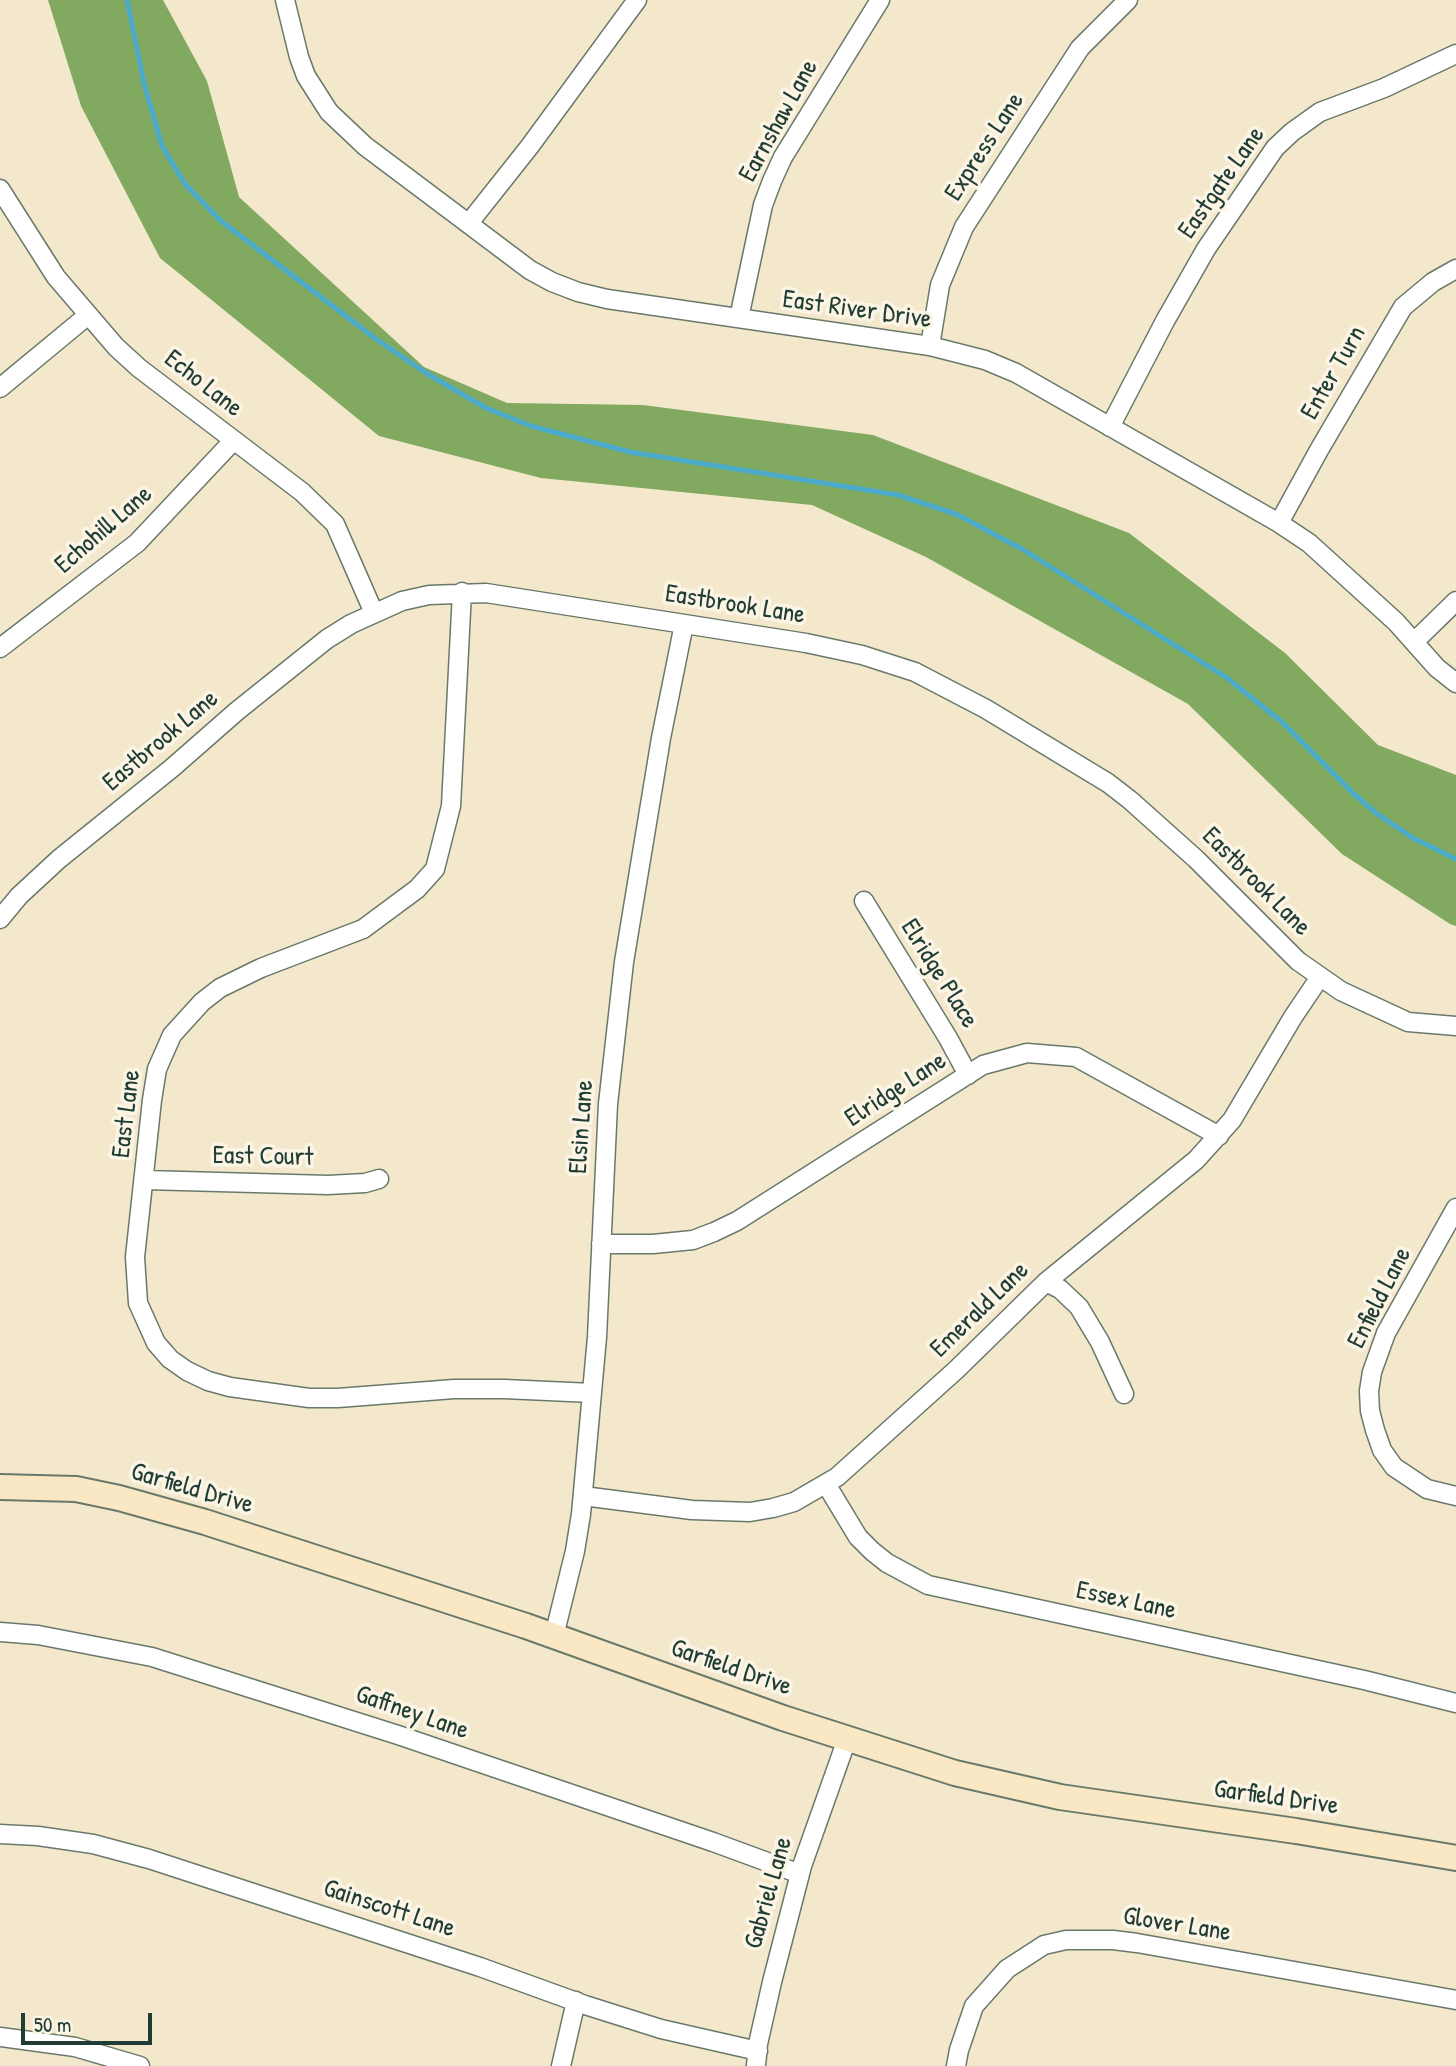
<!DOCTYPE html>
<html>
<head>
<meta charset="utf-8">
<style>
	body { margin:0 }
	#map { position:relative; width:1456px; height:2066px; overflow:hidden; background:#f3e8cc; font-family:"Patrick Hand",sans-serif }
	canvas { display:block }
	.scale { position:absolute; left:21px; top:2013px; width:131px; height:32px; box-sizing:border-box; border:4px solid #1f3d34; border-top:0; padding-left:9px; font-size:21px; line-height:24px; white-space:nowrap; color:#1f3d34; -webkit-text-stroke:5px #fcf5e5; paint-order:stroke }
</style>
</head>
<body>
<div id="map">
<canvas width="1456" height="2066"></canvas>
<div class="scale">50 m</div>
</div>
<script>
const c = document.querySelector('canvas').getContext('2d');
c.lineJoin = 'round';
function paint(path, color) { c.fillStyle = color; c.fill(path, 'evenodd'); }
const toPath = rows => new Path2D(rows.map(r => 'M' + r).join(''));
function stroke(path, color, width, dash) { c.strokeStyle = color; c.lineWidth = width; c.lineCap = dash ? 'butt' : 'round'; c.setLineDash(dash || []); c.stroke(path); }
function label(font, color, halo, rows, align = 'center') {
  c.font = font + ' "Patrick Hand",sans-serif'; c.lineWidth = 7; c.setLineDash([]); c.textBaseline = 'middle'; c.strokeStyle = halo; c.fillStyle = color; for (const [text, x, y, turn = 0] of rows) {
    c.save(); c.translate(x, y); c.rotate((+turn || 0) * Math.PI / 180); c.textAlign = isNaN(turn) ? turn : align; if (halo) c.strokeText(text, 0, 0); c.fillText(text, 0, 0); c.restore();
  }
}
const forest = toPath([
	[48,0,163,0,207,81,239,197,424,367,507,403,643,405,873,435,1129,533,1285,653,1378,745,1456,775,1456,926,1450,924,1342,854,1188,704,926,557,812,505,541,478,379,436,160,258,81,106]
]);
const stream = toPath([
	[127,0,144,83,162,146,185,184,221,221,376,339,426,373,486,408,531,426,630,452,898,495,956,514,1022,549,1227,678,1282,722,1354,794,1376,813,1413,838,1456,859]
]);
const street = toPath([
	[285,0,299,57,306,76,329,112,365,146,530,270,552,282,578,292,607,299,930,346,985,360,1016,373,1279,523,1309,543,1396,622,1437,668,1456,683],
	[0,189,56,277,116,347,139,368,302,492,335,524,374,613],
	[469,223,530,146,637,0],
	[739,318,763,205,772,181,783,157,880,0],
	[930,346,940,285,964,227,1080,48,1128,0],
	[0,388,87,316],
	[1110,427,1165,321,1206,249,1275,148,1292,132,1320,112,1384,88,1456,54],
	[1279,523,1319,450,1403,307,1433,282,1456,269],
	[462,592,451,806,435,869,417,889,363,929,261,968,220,988,202,1002,172,1035,157,1069,152,1100,135,1257,138,1303,156,1343,170,1359,187,1371,208,1381,230,1387,309,1398,338,1398,454,1389,504,1389,592,1393],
	[1414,642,1456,601],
	[0,648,137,543,233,441],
	[864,901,948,1038,968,1075],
	[0,919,19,896,59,859,172,768,237,711,327,639,351,624,402,601,429,595,486,593,806,643,862,655,915,672,986,709,1108,783,1130,800,1196,859,1298,961,1341,991,1408,1022,1456,1026],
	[145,1180,328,1185,365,1183,379,1179],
	[1456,1208,1386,1333,1372,1372,1369,1391,1370,1411,1375,1430,1382,1450,1394,1467,1427,1489,1456,1496],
	[601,1244,653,1244,693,1240,714,1232,737,1221,983,1065,1027,1053,1076,1057,1219,1136],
	[1046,1282,1060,1289,1079,1307,1100,1342,1124,1394],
	[826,1484,858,1537,872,1551,887,1563,928,1585,1364,1680,1456,1703],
	[583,1496,692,1510,750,1512,773,1508,794,1502,837,1477,956,1370,1046,1282,1196,1160,1232,1120,1293,1017,1320,977],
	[0,1632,38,1635,152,1657,398,1735,713,1842,800,1874],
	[554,1636,575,1551,581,1514,597,1337,608,1104,624,962,661,738,684,624],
	[0,1834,38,1836,93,1844,149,1859,480,1967,585,2005,661,2029,758,2051],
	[0,2037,75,2047,140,2066],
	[561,2066,576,2001],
	[756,2066,758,2044,772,1982,802,1866,847,1739],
	[956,2066,959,2050,974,2006,1007,1969,1044,1945,1066,1940,1113,1940,1137,1943,1456,2000]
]);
const secondary = toPath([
	[0,1487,76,1489,119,1498,205,1522,526,1626,783,1718,955,1773,1060,1797,1296,1831,1456,1858]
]);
const streetNames = [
	["Earnshaw Lane",779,121,-61],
	["Express Lane",985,147,-57],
	["Eastgate Lane",1222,183,-55],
	["East River Drive",857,310,8],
	["Enter Turn",1334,373,-60],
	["Echo Lane",203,384,38],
	["Echohill Lane",104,530,-41],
	["Eastbrook Lane",735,605,9],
	["Eastbrook Lane",161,741,-40],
	["Eastbrook Lane",1256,882,45],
	["Elridge Place",939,974,58],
	["Elridge Lane",896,1090,-33],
	["East Lane",127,1114,-83],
	["Elsin Lane",582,1127,-86],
	["East Court",263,1157,1],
	["Enfield Lane",1380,1298,-63],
	["Emerald Lane",980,1310,-44],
	["Garfield Drive",192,1489,16],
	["Essex Lane",1126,1601,12],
	["Garfield Drive",731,1668,19],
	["Gaffney Lane",412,1713,19],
	["Garfield Drive",1276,1798,8],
	["Gabriel Lane",769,1893,-74],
	["Gainscott Lane",389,1909,18],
	["Glover Lane",1177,1925,9]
];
paint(forest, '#81a960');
stroke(stream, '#4cabcb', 5);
stroke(street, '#697969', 21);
stroke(secondary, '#697969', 28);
stroke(street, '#fff', 18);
stroke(secondary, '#fae7c3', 24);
label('26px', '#1f3d34', '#fcf5e5', streetNames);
</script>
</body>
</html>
